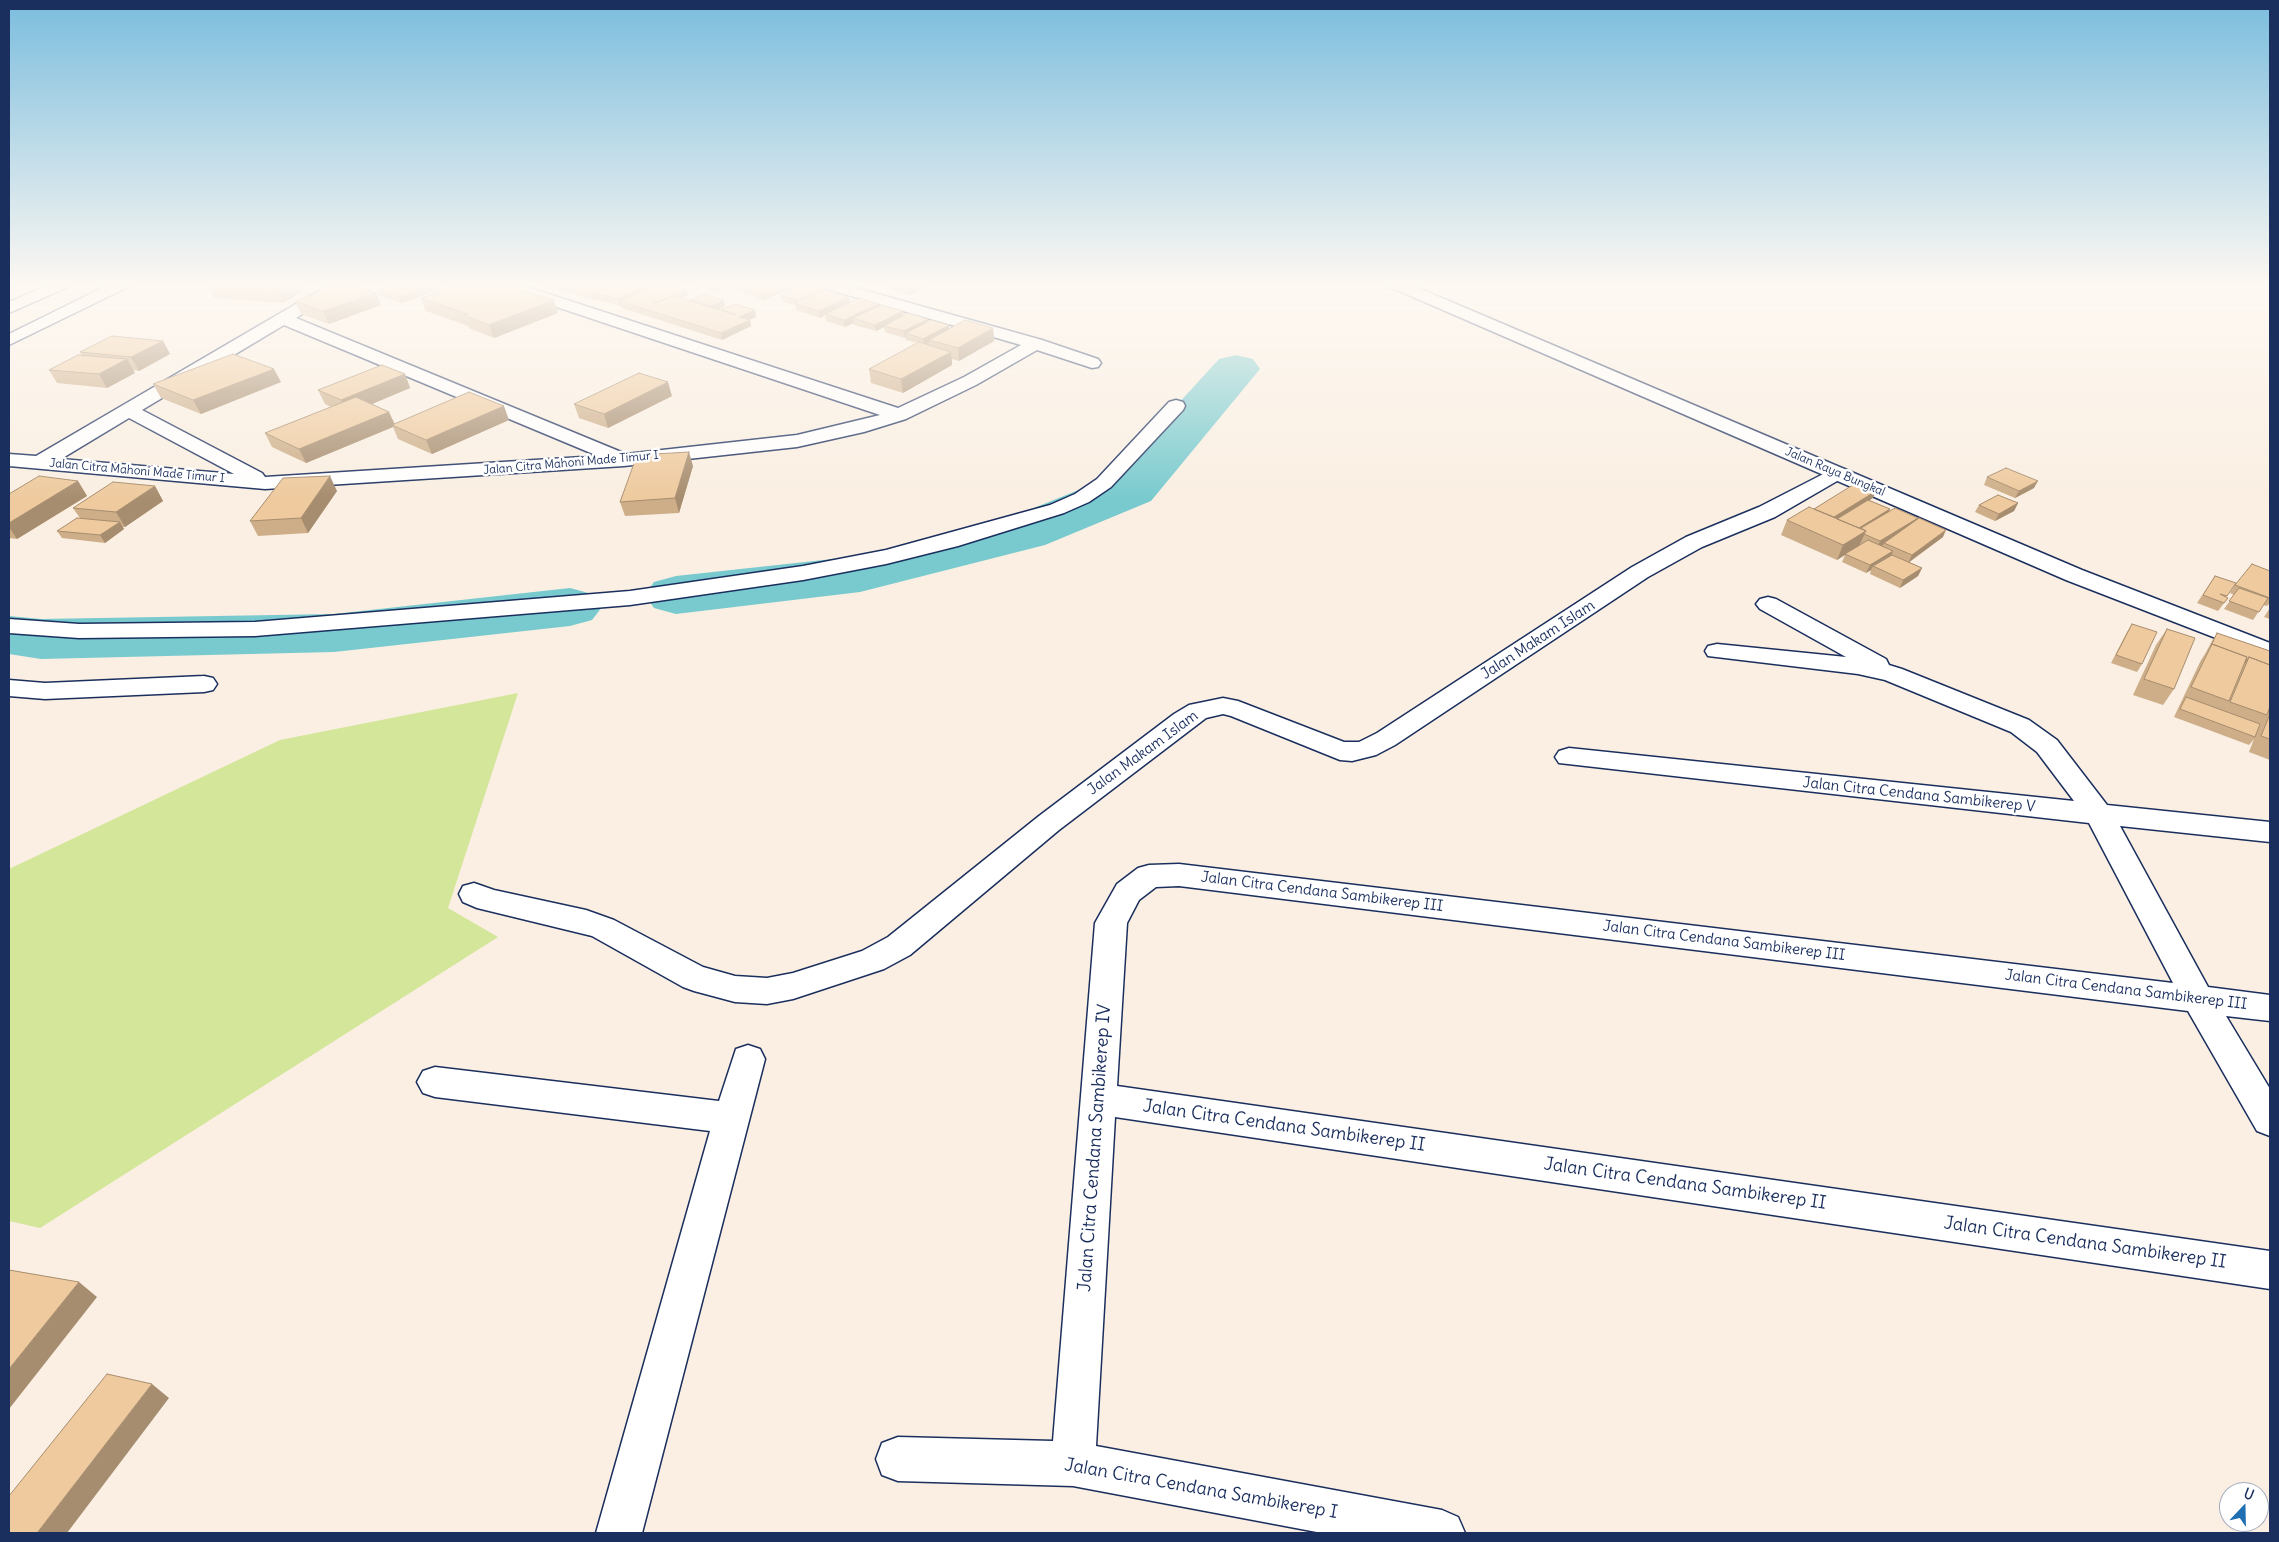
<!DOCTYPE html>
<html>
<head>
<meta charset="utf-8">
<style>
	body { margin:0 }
	#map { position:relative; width:2279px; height:1542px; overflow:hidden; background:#faefe2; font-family:Delius,sans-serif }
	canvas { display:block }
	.frame { position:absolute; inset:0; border:10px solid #1b2f5e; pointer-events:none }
	.north { position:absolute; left:2219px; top:1482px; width:50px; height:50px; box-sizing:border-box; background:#fff; border:1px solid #a4acbf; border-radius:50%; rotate:21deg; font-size:14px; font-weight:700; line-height:20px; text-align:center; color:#1b2f5e }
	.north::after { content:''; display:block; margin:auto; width:18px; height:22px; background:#1f6fb2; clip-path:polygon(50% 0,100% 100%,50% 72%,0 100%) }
</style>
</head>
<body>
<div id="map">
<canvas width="2279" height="1542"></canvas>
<div class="frame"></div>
<div class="north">U</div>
</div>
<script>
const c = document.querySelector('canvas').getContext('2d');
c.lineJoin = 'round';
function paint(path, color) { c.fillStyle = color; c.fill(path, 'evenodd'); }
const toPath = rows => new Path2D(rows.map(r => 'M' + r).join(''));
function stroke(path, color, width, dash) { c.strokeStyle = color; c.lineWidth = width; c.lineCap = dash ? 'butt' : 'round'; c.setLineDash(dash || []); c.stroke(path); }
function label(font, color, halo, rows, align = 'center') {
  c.font = font + ' Delius,sans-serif'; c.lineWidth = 5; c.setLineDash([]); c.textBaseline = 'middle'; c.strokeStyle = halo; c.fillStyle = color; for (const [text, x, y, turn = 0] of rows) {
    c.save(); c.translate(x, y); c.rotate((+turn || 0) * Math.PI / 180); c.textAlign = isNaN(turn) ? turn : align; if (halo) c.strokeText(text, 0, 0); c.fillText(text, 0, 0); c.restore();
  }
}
const green = toPath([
	[518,693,448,908,498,937,40,1228,9,1221,9,869,280,740]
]);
const river = toPath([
	[1236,355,1253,359,1260,369,1151,501,1045,545,860,592,676,614,654,608,645,595,654,582,676,576,860,556,1004,520,1111,477,1219,359,1236,355],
	[570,588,592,594,602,607,592,620,570,626,334,652,41,659,9,654,9,616,41,619,334,614,570,588]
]);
const minor = toPath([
	[50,284,70,284,68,287,9,313,9,302,50,284],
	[110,284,130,284,128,287,9,345,9,334,110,284],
	[330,284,349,284,296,318,626,454,797,435,880,415,497,287,495,284,518,284,898,408,964,377,1021,345,820,287,818,284,842,284,1042,340,1098,359,1101,363,1098,367,1092,368,1037,350,976,385,906,419,864,432,797,447,624,466,265,489,9,466,9,454,36,456,330,284],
	[284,325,598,456,265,477,262,473,142,410,284,325],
	[129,418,234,474,61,459,129,418],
	[1176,400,1183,402,1185,406,1183,410,1111,487,1089,502,1064,513,958,546,886,564,803,580,630,605,255,636,79,638,9,633,9,619,79,624,255,622,630,591,803,566,886,550,1050,505,1075,494,1097,479,1169,402,1176,400],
	[1837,467,1844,469,1847,473,1844,477,1775,517,1702,547,1648,577,1395,745,1376,755,1352,761,1340,760,1231,716,1223,714,1206,718,1059,830,910,955,884,969,793,999,767,1004,735,1002,694,991,683,987,592,936,477,908,463,902,459,894,463,886,474,883,494,890,586,910,614,920,703,967,735,976,767,978,793,973,862,951,888,937,1039,816,1174,714,1189,705,1223,698,1238,701,1344,742,1359,742,1377,733,1632,567,1686,537,1759,507,1837,467],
	[1768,597,1776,599,1886,659,1889,665,1902,669,2029,720,2057,740,2107,805,2270,822,2270,842,2120,826,2208,987,2270,995,2270,1021,2226,1016,2270,1089,2270,1136,2257,1131,2188,1011,1179,886,1156,887,1139,900,1127,923,1117,1086,2270,1251,2270,1289,1115,1117,1096,1446,1442,1510,1458,1517,1465,1533,1322,1533,1073,1486,898,1481,882,1475,876,1459,882,1443,898,1437,1053,1441,1095,923,1117,884,1138,868,1149,865,1179,864,2173,983,2089,823,1559,763,1555,757,1559,751,1569,748,2074,801,2037,752,2011,732,1885,680,1858,674,1708,656,1705,651,1708,646,1717,644,1846,657,1760,609,1756,604,1760,599,1768,597],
	[204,676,213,678,217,684,213,690,204,692,45,699,9,696,9,680,45,683,204,676],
	[748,1045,760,1049,765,1059,642,1533,596,1533,710,1131,435,1097,423,1093,417,1082,423,1071,435,1067,719,1101,736,1049,748,1045]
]);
const tertiary = toPath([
	[1388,284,1409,284,2082,570,2270,643,2270,659,2066,580,1390,287,1388,284]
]);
const wall = toPath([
	[395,284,441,284,442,288,402,303,380,296,378,290],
	[546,284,633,284,647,290,688,295,681,299,691,302,691,300,725,306,718,310,722,311,721,309,756,317,749,320,751,326,722,340,622,308,621,305,620,306,598,300,598,298,594,300,547,286],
	[697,284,797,284,797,287,763,300,733,288,733,285,715,292,697,286],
	[885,284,934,284,910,295,892,290,892,286],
	[208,285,303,291,283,303,214,298],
	[824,290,850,303,879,304,879,306,903,311,903,316,928,322,949,325,949,329,993,328,994,341,959,361,952,359,952,365,903,393,871,383,869,369,918,343,906,340,906,337,905,338,885,332,884,327,876,331,854,325,853,323,845,327,826,321,825,315,820,318,796,310,795,305,783,302,781,296],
	[421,298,558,313,494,338,469,328,468,326,426,311],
	[295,301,381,305,329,324,301,314],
	[163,341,170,354,139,371,133,370,135,373,107,388,57,383,49,370,82,355,80,352],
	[405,374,410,388,372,404,389,412,395,424,509,420,432,454,398,439,393,427,306,463,272,447,265,433,331,407,325,404,318,390],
	[281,382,201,414,161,398,153,384],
	[672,396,608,428,579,418,574,404],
	[693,466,679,513,625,516,620,502],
	[1987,477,2034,488,2015,498,1984,485],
	[78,481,87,496,17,539,9,538,9,494],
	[155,486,163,501,125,527,122,527,124,529,105,543,62,538,57,531,80,518,73,508],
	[337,491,308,533,258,536,250,521],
	[1873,498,1869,500,1890,509,1889,512,1918,518,1917,520,1943,537,1909,562,1922,568,1918,576,1900,588,1870,574,1871,570,1866,573,1842,562,1845,555,1837,560,1781,535,1787,520,1814,509],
	[2018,503,2014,511,1995,521,1975,512,1979,505],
	[2270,571,2270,603,2267,606,2263,605,2253,620,2224,609,2234,595,2230,593,2235,585],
	[2215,576,2236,583,2226,597,2228,598,2218,611,2197,603],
	[2270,608,2270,619,2264,617],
	[2132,624,2142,664,2137,672,2111,663,2127,632],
	[2167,629,2174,689,2163,705,2133,695,2156,645],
	[2217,633,2270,651,2270,760,2249,752,2254,739,2249,745,2174,717,2201,660,2205,654,2212,641]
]);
const shadedWall = toPath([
	[289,284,300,284,303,291,283,303,277,290],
	[433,284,441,284,442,288,402,303,399,297],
	[615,284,625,284,596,293,598,298,594,300,592,293],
	[719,284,732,284,733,285,715,292,714,286],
	[789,284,797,284,797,287,763,300,762,294],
	[920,284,934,284,910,295,909,289],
	[646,287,648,294,620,301,621,305,620,306,618,299],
	[824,288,825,294,800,305,799,300],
	[687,289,688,295,655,311,653,304],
	[376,293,381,305,329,324,323,311],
	[849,297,850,304,825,314,825,315,820,318,819,311],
	[554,300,558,313,494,338,489,325],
	[724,300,725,306,712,312,711,306],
	[879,304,880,311,853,318,853,323,845,327,844,320],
	[755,310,756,317,741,323,739,317],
	[903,311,904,318,884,326,884,327,876,331,875,325],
	[928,319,928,326,906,333,906,337,905,338,904,331],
	[750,320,751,326,722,340,721,333],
	[949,325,950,332,929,340,929,343,924,345,923,339],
	[993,328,994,341,959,361,958,348],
	[163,341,170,354,139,371,131,357],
	[951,352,952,365,903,393,901,379],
	[127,359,135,373,107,388,99,374],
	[274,369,281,382,201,414,193,400],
	[405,374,410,388,348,414,341,400],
	[668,382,672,396,608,428,604,414],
	[504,406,509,420,432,454,426,440],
	[389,412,395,426,392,425,393,427,306,463,299,449],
	[689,452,693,466,679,513,675,498],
	[330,476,337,491,308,533,301,518],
	[78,481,87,496,17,539,9,527,9,523],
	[2038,481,2034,488,2015,498,2019,491],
	[155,486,163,501,125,527,116,512],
	[1876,491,1873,498,1837,521,1831,519],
	[2018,503,2014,511,1995,521,1999,514],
	[1890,509,1886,517,1857,531,1856,529],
	[1918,518,1914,525,1884,543,1883,545,1876,549,1880,541],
	[120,522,124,529,105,543,100,535],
	[1946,530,1943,537,1908,563,1912,555],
	[1866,531,1859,546,1837,560,1843,545],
	[1893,551,1890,559,1873,566,1871,570,1866,573,1870,565],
	[1922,568,1918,576,1900,588,1903,580],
	[79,1282,97,1297,9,1409,9,1369],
	[152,1384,169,1398,67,1533,37,1533]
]);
const building = toPath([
	[210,284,289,284,277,290,208,285,210,284],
	[345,284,350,284,376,293,323,311,295,301,345,284],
	[395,284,433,284,399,297,378,290,395,284],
	[462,284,500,284,554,300,489,325,464,315,468,314,421,298,462,284],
	[558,284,615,284,592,293,558,284],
	[619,284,633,284,646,287,618,299,596,293,619,284],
	[661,284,669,284,687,289,653,304,674,296,736,315,721,309,736,304,755,310,739,317,750,320,721,333,620,301,661,284],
	[707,284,719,284,714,286,707,284],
	[738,284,760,284,749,288,738,284],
	[763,284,789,284,762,294,749,289,763,284],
	[806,284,824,288,799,300,781,296,806,284],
	[892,284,920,284,909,289,892,284],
	[825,290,849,297,819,311,794,303,825,290],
	[704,294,724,300,711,306,691,300,704,294],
	[860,298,879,304,844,320,825,314,860,298],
	[881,305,903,311,875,325,853,318,881,305],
	[908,313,928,319,904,331,884,326,908,313],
	[931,320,949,325,923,339,906,333,931,320],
	[965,320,993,328,958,348,929,340,965,320],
	[112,336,163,341,131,357,80,352,112,336],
	[919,342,951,352,901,379,869,369,919,342],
	[233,354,274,369,193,400,153,384,233,354],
	[78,355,127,359,99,374,49,370,78,355],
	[382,365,405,374,341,400,318,390,382,365],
	[639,373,668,382,604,414,574,404,639,373],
	[469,392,504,406,426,440,392,425,469,392],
	[356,397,389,412,299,449,265,433,356,397],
	[689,452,675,498,620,502,637,455,689,452],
	[2006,468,2038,481,2019,491,1987,477,2006,468],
	[39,476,78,481,9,523,9,494,39,476],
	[330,476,301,518,250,521,283,478,330,476],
	[113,482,155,486,116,512,73,508,113,482],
	[1856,483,1876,491,1834,517,1814,509,1856,483],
	[1998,495,2018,503,1999,514,1979,505,1998,495],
	[1868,500,1890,509,1859,528,1837,519,1868,500],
	[1809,507,1866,531,1843,545,1787,520,1809,507],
	[1895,508,1918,518,1880,541,1864,534,1866,531,1861,528,1895,508],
	[77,518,120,522,100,535,57,531,77,518],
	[1919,518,1946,530,1912,555,1884,543,1919,518],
	[1868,540,1893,551,1870,565,1845,554,1868,540],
	[1892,555,1922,568,1903,580,1873,566,1892,555],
	[2252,564,2270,571,2270,598,2235,585,2252,564],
	[2215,576,2236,583,2227,596,2220,594,2228,598,2224,603,2203,595,2215,576],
	[2239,588,2268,598,2259,612,2229,601,2239,588],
	[2132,624,2157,632,2142,664,2116,655,2132,624],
	[2167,629,2195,638,2174,689,2144,679,2167,629],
	[2217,633,2270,651,2270,665,2249,657,2245,663,2247,657,2212,644,2211,646,2217,633],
	[2212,644,2247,657,2229,701,2191,687,2212,644],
	[2249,657,2270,665,2270,706,2267,715,2230,702,2249,657],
	[2186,697,2260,724,2255,737,2180,709,2186,697],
	[2270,714,2270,739,2261,736,2270,714],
	[9,1270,79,1282,9,1369,9,1270],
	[107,1374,152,1384,37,1533,9,1533,9,1496,107,1374]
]);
const farStreetnames = [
	["Jalan Citra Mahoni Made Timur I",571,463,-5],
	["Jalan Citra Mahoni Made Timur I",137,471,5],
	["Jalan Raya Bungkal",1835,472,23]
];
const streetNames = [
	["Jalan Makam Islam",1538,640,-33],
	["Jalan Makam Islam",1143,753,-36],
	["Jalan Citra Cendana Sambikerep V",1919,795,6],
	["Jalan Citra Cendana Sambikerep III",1322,892,7],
	["Jalan Citra Cendana Sambikerep III",1724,941,7],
	["Jalan Citra Cendana Sambikerep III",2126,990,7]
];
const nearStreetnames = [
	["Jalan Citra Cendana Sambikerep II",1284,1126,8],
	["Jalan Citra Cendana Sambikerep IV",1095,1148,-86],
	["Jalan Citra Cendana Sambikerep II",1685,1184,8],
	["Jalan Citra Cendana Sambikerep II",2085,1243,8],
	["Jalan Citra Cendana Sambikerep I",1201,1489,10]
];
paint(green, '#d3e69a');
paint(river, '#78cace');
stroke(minor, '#1b2f5e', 3);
stroke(tertiary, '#1b2f5e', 3);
paint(minor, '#fff');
paint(tertiary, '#fff');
paint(wall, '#cdae88');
paint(shadedWall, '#a78d6f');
paint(building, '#eeca9e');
stroke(building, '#a78d6f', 1);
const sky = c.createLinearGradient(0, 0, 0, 500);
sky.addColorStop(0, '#7bbdde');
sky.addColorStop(0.57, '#fdf8f2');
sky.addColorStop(1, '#fdf8f200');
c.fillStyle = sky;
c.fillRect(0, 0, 2279, 500);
label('12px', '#1b2f5e', '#fff', farStreetnames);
label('15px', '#1b2f5e', '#fff', streetNames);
label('18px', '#1b2f5e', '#fff', nearStreetnames);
</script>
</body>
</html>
